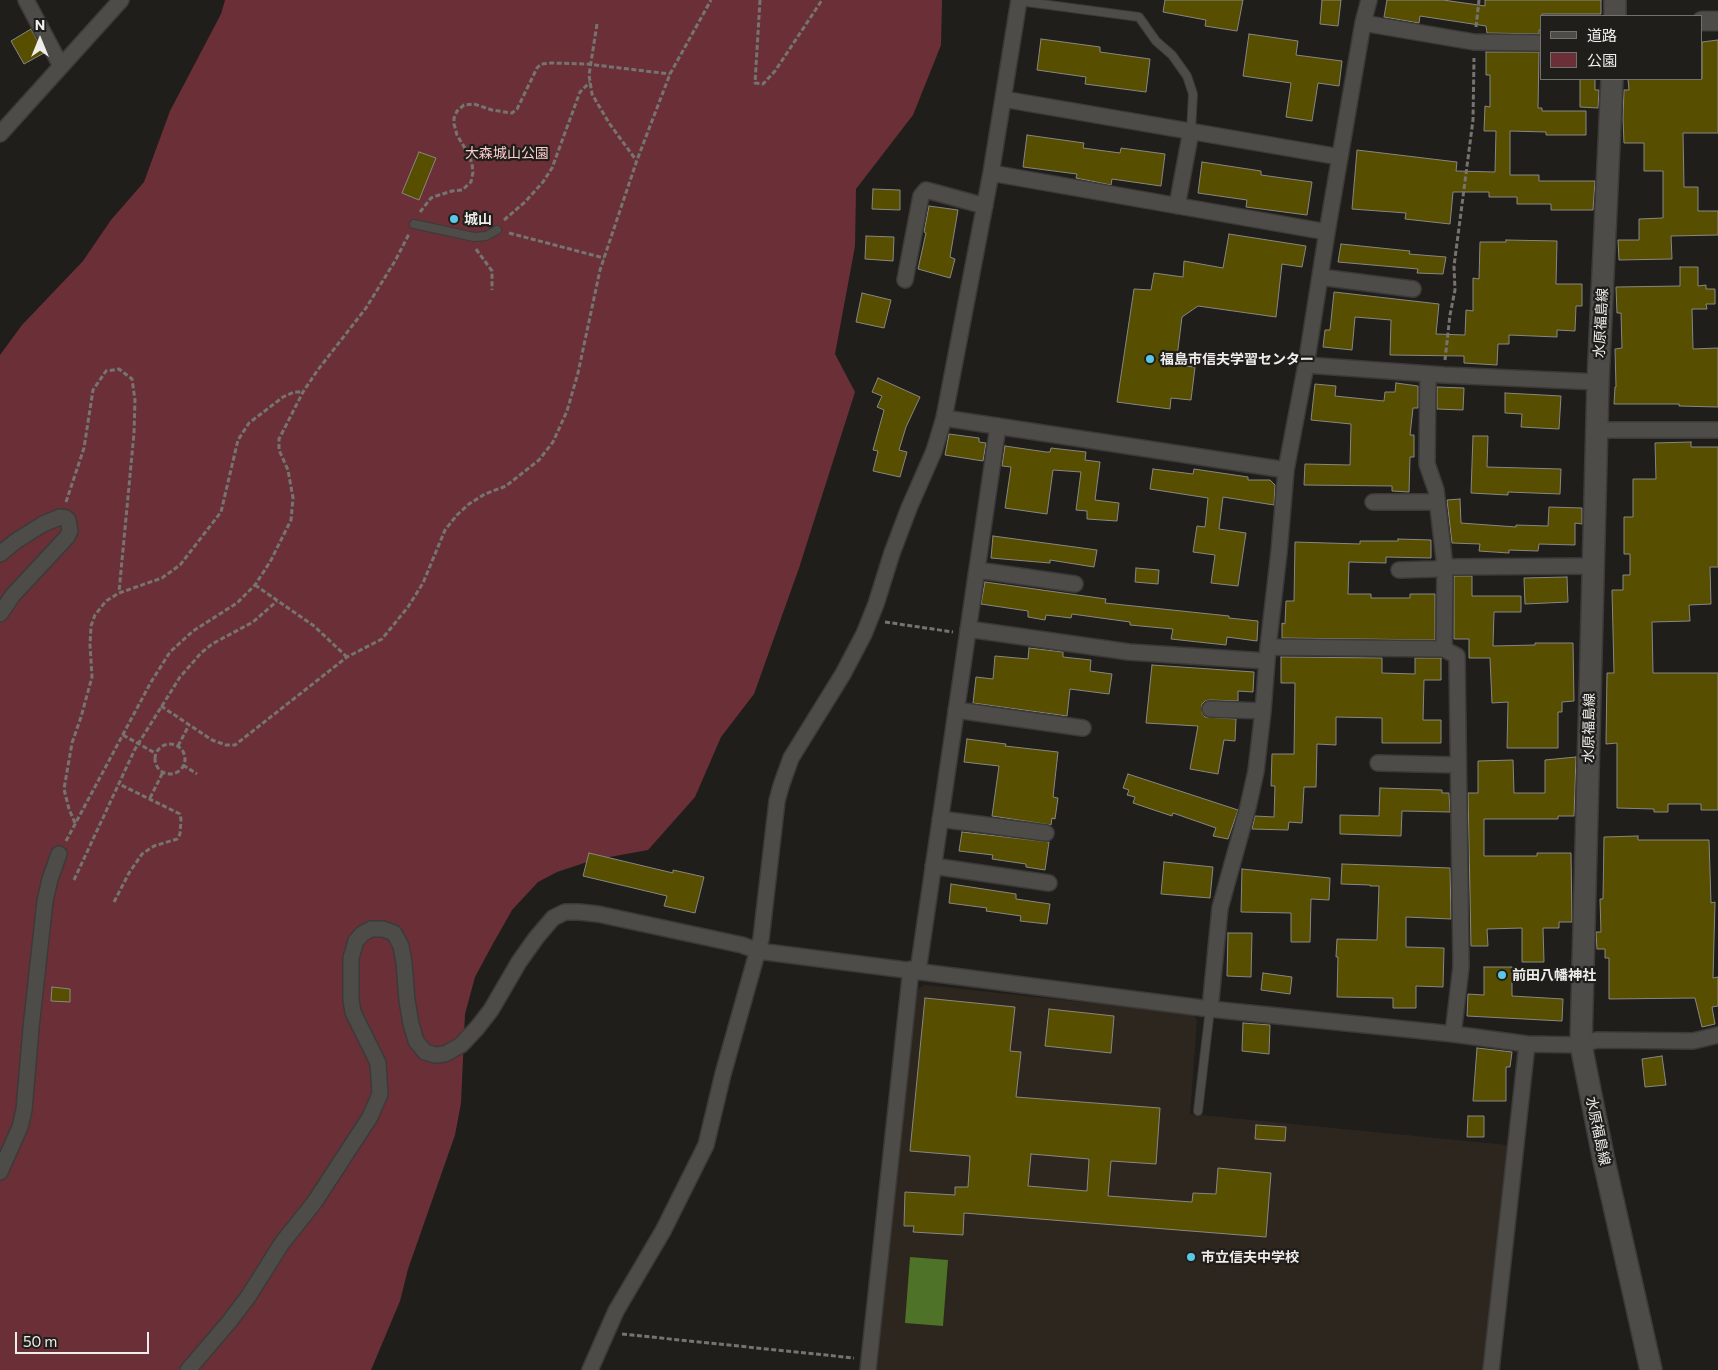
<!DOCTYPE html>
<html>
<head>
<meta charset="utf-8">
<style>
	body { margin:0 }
	#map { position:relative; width:1718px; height:1370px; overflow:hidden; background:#201e1b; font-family:Commissioner,"Noto Sans JP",sans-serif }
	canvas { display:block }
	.legend { position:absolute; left:1540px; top:15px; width:162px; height:65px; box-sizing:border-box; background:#201e1b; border:1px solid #73716e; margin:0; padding:6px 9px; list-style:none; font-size:15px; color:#efedeb }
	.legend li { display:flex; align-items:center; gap:10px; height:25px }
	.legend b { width:25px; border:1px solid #73716e }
	.north { position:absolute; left:15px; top:15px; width:50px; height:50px; -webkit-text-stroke:4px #201e1b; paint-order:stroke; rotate:0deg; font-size:14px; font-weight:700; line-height:20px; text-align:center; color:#efedeb }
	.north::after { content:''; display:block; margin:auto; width:18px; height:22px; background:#efedeb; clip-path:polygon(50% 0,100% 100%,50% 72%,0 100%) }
	.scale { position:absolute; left:15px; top:1332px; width:134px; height:22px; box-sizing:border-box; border:2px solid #efedeb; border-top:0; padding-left:6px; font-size:15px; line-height:18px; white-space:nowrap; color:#efedeb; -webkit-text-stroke:4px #201e1b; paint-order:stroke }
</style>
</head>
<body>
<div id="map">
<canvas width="1718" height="1370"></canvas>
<ul class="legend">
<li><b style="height:6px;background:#4e4c49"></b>道路</li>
<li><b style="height:14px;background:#6b3037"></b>公園</li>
</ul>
<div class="north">N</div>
<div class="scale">50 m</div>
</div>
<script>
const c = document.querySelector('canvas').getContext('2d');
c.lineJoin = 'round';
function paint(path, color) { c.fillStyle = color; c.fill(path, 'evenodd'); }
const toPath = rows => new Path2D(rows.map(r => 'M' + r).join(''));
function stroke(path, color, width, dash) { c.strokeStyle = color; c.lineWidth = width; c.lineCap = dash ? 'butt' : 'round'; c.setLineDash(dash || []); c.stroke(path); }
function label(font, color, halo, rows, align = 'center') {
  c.font = font + ' Commissioner,"Noto Sans JP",sans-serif'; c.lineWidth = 4.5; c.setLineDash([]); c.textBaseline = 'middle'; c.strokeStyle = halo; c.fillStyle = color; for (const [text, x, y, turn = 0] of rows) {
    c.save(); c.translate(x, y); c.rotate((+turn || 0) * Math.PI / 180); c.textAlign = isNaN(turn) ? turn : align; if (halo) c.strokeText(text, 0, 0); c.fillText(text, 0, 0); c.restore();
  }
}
const built = toPath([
	[924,985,1193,1014,1197,1020,1190,1114,1507,1145,1483,1370,877,1370,914,992]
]);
const green = toPath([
	[225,0,942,0,941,45,913,115,856,189,855,246,835,354,855,392,799,568,754,694,721,737,695,797,648,850,593,860,557,872,538,882,512,910,490,949,475,977,465,1014,461,1103,455,1135,408,1269,400,1301,371,1370,0,1370,0,355,22,325,83,261,111,220,144,182,170,111,221,14]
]);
const water = toPath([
	[910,1257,948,1260,943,1326,905,1323]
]);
const building = toPath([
	[1165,0,1243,0,1237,31,1205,26,1206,20,1163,12,1165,0],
	[1322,0,1341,0,1338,26,1320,24,1322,0],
	[1387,0,1443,0,1485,6,1485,0,1601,0,1601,14,1542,14,1542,30,1539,30,1539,34,1487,33,1486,26,1420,16,1419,23,1384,17,1387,0],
	[31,29,44,53,24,64,11,41,31,29],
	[1249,34,1298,41,1296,55,1342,61,1339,86,1318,83,1312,121,1286,117,1291,83,1243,76,1249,34],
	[1041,39,1100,47,1100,52,1150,59,1146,92,1085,84,1086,77,1037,70,1041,39],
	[1718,40,1718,133,1683,133,1684,187,1698,187,1698,211,1718,211,1718,235,1671,236,1672,259,1619,260,1618,240,1639,240,1639,219,1663,218,1663,171,1644,171,1644,143,1624,143,1623,118,1624,90,1629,90,1628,79,1702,79,1702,42,1718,40],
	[1486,52,1539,52,1538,108,1542,108,1542,111,1586,111,1586,135,1546,135,1546,132,1510,131,1510,175,1539,175,1539,181,1595,181,1593,210,1551,210,1551,204,1517,204,1517,197,1489,197,1489,192,1453,192,1450,224,1405,219,1406,213,1352,209,1357,150,1457,162,1456,171,1495,172,1496,131,1484,131,1485,106,1490,107,1490,75,1486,75,1486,52],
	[1580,79,1595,79,1595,90,1599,90,1598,108,1580,107,1580,79],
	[1027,135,1084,143,1083,148,1120,153,1121,148,1165,154,1161,186,1112,179,1111,185,1076,178,1077,174,1023,167,1027,135],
	[419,152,436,158,419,200,402,193,419,152],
	[1202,162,1261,171,1261,175,1312,182,1307,215,1246,207,1247,200,1198,193,1202,162],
	[873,189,900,190,900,210,872,209,873,189],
	[929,206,958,210,950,257,955,259,950,278,918,269,926,233,924,232,929,206],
	[1229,234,1306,246,1302,267,1282,264,1276,317,1198,306,1182,317,1176,365,1195,367,1191,400,1171,398,1170,409,1117,402,1134,289,1151,290,1154,273,1183,277,1184,261,1223,268,1229,234],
	[866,236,894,237,893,261,865,259,866,236],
	[1506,240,1557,241,1556,284,1582,284,1582,306,1576,306,1575,331,1557,330,1557,337,1509,335,1509,344,1498,344,1497,365,1464,363,1464,356,1390,355,1391,320,1355,317,1352,350,1323,347,1325,330,1330,330,1334,292,1439,304,1436,334,1465,335,1466,310,1473,311,1473,278,1479,279,1480,242,1506,242,1506,240],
	[1341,244,1410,251,1409,254,1446,257,1443,274,1417,273,1418,269,1338,262,1341,244],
	[1680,267,1698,267,1698,286,1706,285,1706,289,1715,289,1715,304,1706,304,1707,309,1692,309,1693,349,1718,348,1718,407,1679,406,1679,404,1614,404,1615,387,1616,387,1615,349,1622,348,1621,313,1617,313,1616,287,1680,286,1680,267],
	[862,293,891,300,884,328,856,322,862,293],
	[878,378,920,397,906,427,899,450,907,452,900,477,873,471,878,451,873,450,884,410,877,407,882,396,872,392,878,378],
	[1396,383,1418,386,1418,408,1413,408,1410,435,1414,435,1414,457,1410,457,1409,492,1392,491,1392,486,1304,485,1305,464,1350,465,1351,424,1311,420,1315,384,1336,386,1335,396,1384,401,1385,392,1395,392,1396,383],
	[1437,387,1464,388,1463,410,1437,409,1437,387],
	[1505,393,1561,396,1559,429,1521,427,1522,414,1505,413,1505,393],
	[949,434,979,438,979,442,986,443,983,461,945,455,949,434],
	[1473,436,1488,436,1487,467,1561,469,1560,494,1508,492,1508,495,1471,493,1473,436],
	[1691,442,1691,447,1718,447,1718,567,1710,567,1711,604,1689,605,1690,621,1652,622,1653,673,1718,673,1718,810,1701,810,1701,804,1668,804,1668,812,1654,812,1654,809,1617,808,1617,743,1606,744,1607,673,1614,673,1612,590,1623,590,1623,575,1630,575,1630,554,1624,554,1624,517,1633,517,1633,479,1656,479,1655,443,1691,442],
	[1005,446,1046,452,1050,452,1051,448,1086,452,1085,460,1100,462,1095,500,1119,503,1117,521,1087,519,1087,511,1076,510,1081,472,1053,470,1047,514,1005,508,1011,467,1002,466,1005,446],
	[1153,469,1193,474,1194,469,1248,477,1248,480,1270,480,1275,485,1274,505,1223,497,1219,529,1246,533,1238,586,1211,583,1215,555,1193,552,1197,526,1205,527,1208,498,1150,489,1153,469],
	[1460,499,1461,523,1516,527,1516,525,1548,526,1549,507,1582,508,1582,524,1575,523,1575,545,1539,544,1538,551,1509,550,1509,553,1479,551,1480,544,1452,543,1447,500,1460,499],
	[993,536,1097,550,1094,567,1050,560,1050,563,991,558,993,536],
	[1398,539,1431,540,1431,558,1386,557,1386,563,1349,562,1348,594,1371,594,1371,598,1410,598,1410,594,1435,594,1435,640,1282,638,1282,623,1285,624,1286,601,1294,601,1295,542,1360,544,1360,541,1398,541,1398,539],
	[1136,568,1159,570,1158,584,1135,582,1136,568],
	[1454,576,1472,576,1472,596,1521,596,1521,612,1494,612,1493,646,1535,645,1535,643,1573,643,1574,701,1562,702,1562,712,1558,712,1558,748,1507,748,1508,702,1492,703,1490,658,1469,658,1469,639,1454,639,1454,576],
	[1567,577,1568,602,1525,604,1524,578,1567,577],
	[985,582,1106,599,1105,603,1229,616,1229,618,1258,621,1257,641,1227,637,1226,645,1171,639,1173,629,1130,625,1130,622,1072,614,1071,618,1046,615,1045,620,1028,617,1028,611,981,604,985,582],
	[1029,648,1063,652,1063,657,1091,660,1090,671,1112,674,1109,694,1070,689,1067,716,973,703,976,677,993,679,995,656,1028,659,1029,648],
	[1281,657,1382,658,1382,673,1415,674,1415,658,1441,658,1441,680,1424,680,1423,720,1441,720,1441,743,1382,743,1382,718,1336,717,1336,745,1317,744,1316,787,1304,787,1302,823,1289,822,1288,830,1252,829,1255,816,1274,817,1275,786,1271,786,1272,754,1294,754,1295,683,1281,683,1281,657],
	[1152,665,1254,672,1253,692,1238,691,1238,701,1210,700,1205,701,1202,704,1202,713,1205,717,1236,719,1235,741,1224,740,1218,774,1190,769,1198,726,1146,723,1152,665],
	[967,739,1006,744,1005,746,1058,752,1053,797,1058,798,1055,819,1052,818,1051,825,992,816,999,766,964,762,967,739],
	[1576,757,1574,816,1558,816,1558,819,1484,819,1484,856,1537,856,1537,853,1571,853,1572,922,1559,922,1559,928,1543,928,1544,962,1522,962,1522,928,1487,929,1488,946,1471,946,1468,793,1478,793,1478,761,1513,760,1514,793,1545,793,1545,760,1576,757],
	[1128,774,1238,810,1228,839,1213,836,1216,828,1173,813,1172,816,1133,803,1135,797,1127,795,1129,790,1123,788,1128,774],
	[1380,788,1442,790,1442,793,1449,793,1450,812,1402,811,1401,836,1340,834,1340,815,1379,816,1380,788],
	[962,832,1049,842,1045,870,1026,867,1026,864,992,859,993,855,959,851,962,832],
	[1638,836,1638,840,1709,840,1711,903,1715,902,1713,978,1718,977,1718,1006,1712,1007,1715,1024,1702,1027,1695,998,1609,999,1609,958,1605,958,1605,949,1597,949,1596,932,1601,932,1600,899,1603,899,1604,837,1638,836],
	[589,853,673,873,673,870,704,877,695,913,664,906,667,896,583,876,589,853],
	[1164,862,1213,867,1210,898,1161,894,1164,862],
	[1342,864,1450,868,1451,919,1406,917,1406,947,1444,948,1443,987,1416,986,1416,1008,1393,1008,1393,998,1337,997,1338,957,1336,957,1337,939,1377,940,1379,886,1370,886,1370,885,1341,884,1342,864],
	[1242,869,1330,878,1329,900,1311,899,1310,942,1291,942,1291,913,1241,912,1242,869],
	[951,884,1016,894,1016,899,1050,904,1047,924,1020,921,1021,916,986,911,987,908,949,903,951,884],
	[1228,933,1252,933,1251,977,1227,976,1228,933],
	[1484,967,1512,967,1512,996,1563,999,1562,1021,1467,1016,1468,994,1484,995,1484,967],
	[1263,973,1292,977,1290,994,1261,990,1263,973],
	[52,987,70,989,70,1002,51,1001,52,987],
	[925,998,1015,1007,1010,1051,1021,1052,1016,1097,1160,1108,1156,1164,1111,1161,1108,1196,1192,1202,1193,1193,1216,1194,1218,1168,1271,1173,1266,1237,964,1213,963,1235,913,1232,914,1226,904,1226,905,1192,955,1195,955,1187,968,1187,970,1156,910,1151,925,998],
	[1031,1154,1089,1159,1087,1191,1028,1186,1031,1154],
	[1049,1009,1114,1016,1111,1053,1045,1046,1049,1009],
	[1243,1023,1270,1025,1269,1054,1242,1051,1243,1023],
	[1477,1048,1512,1052,1510,1067,1506,1067,1506,1101,1473,1101,1477,1048],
	[1662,1056,1666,1085,1645,1087,1642,1059,1662,1056],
	[1468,1116,1484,1116,1484,1137,1467,1137,1468,1116],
	[1256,1125,1286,1127,1285,1141,1255,1139,1256,1125]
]);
const path = toPath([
	[760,0,755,83,763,84,775,71,822,0],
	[597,24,589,75,592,94,609,123,636,160],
	[1476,27,1479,0],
	[420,212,431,198,436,196,452,191,462,190,471,182,473,172,472,164,469,155,457,135,454,124,454,118,457,111,464,105,474,104,492,110,512,113,517,109,520,103,537,68,541,64,551,63,587,64,670,74],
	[504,220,525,202,543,182,552,168,580,92,590,82],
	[509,233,604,258],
	[476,249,492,271,492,290],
	[1445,360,1450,315,1455,290,1454,266,1473,120,1474,58],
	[66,502,84,448,93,390,106,371,119,369,132,379,135,400,134,433,119,592],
	[255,585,314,626,347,657],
	[885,622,953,632],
	[161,706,212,740,226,745,235,745,347,657,382,639,408,607,423,583,445,530,457,515,469,504,485,494,506,486,539,460,553,442,567,411,578,373,600,270,637,160,670,74,711,0],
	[123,735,155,753],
	'155 759a15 15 0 1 1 30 0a15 15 0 1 1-30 0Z',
	[178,746,189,725],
	[183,765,197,774],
	[150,798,163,772],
	[75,823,69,809,64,789,72,743,81,717,92,677,90,645,91,626,95,615,106,601,119,593,162,578,180,565,221,512,238,440,249,423,283,397,294,392,303,392],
	[66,841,151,682,170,652,193,631,237,603,255,585,270,562,291,520,293,498,288,470,279,450,279,439,303,392,317,371,366,308,395,261,409,234],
	[74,880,135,749,180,677,201,653,212,644,253,622,277,601],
	[114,902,129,873,142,854,154,846,177,839,180,834,181,820,180,814,119,784],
	[1519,974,1563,974],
	[622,1334,854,1358]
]);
const service = toPath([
	[1019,1,1139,17,1156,41,1172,55,1187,76,1193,94,1191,131],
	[414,224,474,237,486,236,497,230],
	[1198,1111,1210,1009]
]);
const minor = toPath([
	[26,0,61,66],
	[1363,23,1474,42,1542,43],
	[1003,99,1340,157],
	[0,134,121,0],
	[991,173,1327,232],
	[1177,206,1191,131],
	[1320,277,1413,289],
	[905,280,921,196,926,190,985,206],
	[1306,365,1444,375,1598,382],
	[1428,374,1427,464,1436,490,1445,567,1444,649],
	[944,418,1286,470],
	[1597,430,1718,430],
	[1373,502,1437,502],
	[0,554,16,541,43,524,60,517,66,518,68,520,70,531,67,537,13,595,0,614],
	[977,570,1075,584],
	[1399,570,1435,569,1445,567,1593,566],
	[968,629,1129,652,1267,661],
	[1268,647,1444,649,1457,656,1461,967,1453,1034],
	[1210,709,1263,711],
	[956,710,1083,728],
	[1378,763,1457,765],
	[940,819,1046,833],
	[933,866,1049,883],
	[918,971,998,426],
	[1210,1009,1220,908,1248,807,1256,771,1263,711,1268,647,1279,552,1286,470,1306,365,1327,232,1363,23,1369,0],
	[0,1172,20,1127,24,1110,31,1028,45,901,50,879,59,854],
	[188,1370,229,1322,248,1297,282,1243,314,1203,370,1117,380,1094,378,1063,353,1012,351,1000,351,958,356,941,362,934,371,929,383,929,394,933,401,946,404,963,407,1000,411,1024,416,1041,425,1052,435,1055,445,1054,461,1045,477,1028,491,1010,519,962,536,938,553,918,565,912,579,912,598,914,742,945,758,951,1210,1009,1453,1034,1527,1044,1581,1045,1597,1040,1693,1041,1718,1035],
	[590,1370,616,1311,663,1231,706,1145,723,1074,761,939,777,801,781,786,791,758,843,674,864,634,876,604,892,553,909,508,934,451,944,418,991,173,1019,0],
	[868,1370,911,969],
	[1491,1370,1527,1044]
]);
const tertiary = toPath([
	[1702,21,1718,21]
]);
const secondary = toPath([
	[1615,16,1615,0],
	[1612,79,1598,382,1581,1045,1604,1161,1651,1370]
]);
const markers = [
	[454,219,5,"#5ac8e6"],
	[1150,359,5,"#5ac8e6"],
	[1502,975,5,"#5ac8e6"],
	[1191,1257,5,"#5ac8e6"]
];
const parkNames = [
	["大森城山公園",507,153]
];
const poiNames = [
	["城山",464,219],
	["福島市信夫学習センター",1160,359],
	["前田八幡神社",1512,975],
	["市立信夫中学校",1201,1257]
];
const streetNames = [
	["水原福島線",1601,323,-87],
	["水原福島線",1589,728,-89],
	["水原福島線",1598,1131,78]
];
paint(built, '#2d261f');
paint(green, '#6b3037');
paint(water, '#4f7229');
paint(building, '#574e00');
stroke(building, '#878783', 1);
stroke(service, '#3c3a38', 10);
stroke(minor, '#3c3a38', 18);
stroke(tertiary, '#3c3a38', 21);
stroke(secondary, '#3c3a38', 24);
stroke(path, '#767471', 3, [5, 2.5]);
stroke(service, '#4e4c49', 8);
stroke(minor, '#4e4c49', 15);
stroke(tertiary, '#4e4c49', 19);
stroke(secondary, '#4e4c49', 21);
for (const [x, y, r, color] of markers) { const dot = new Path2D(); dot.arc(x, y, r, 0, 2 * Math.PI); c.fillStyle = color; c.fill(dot); stroke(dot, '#201e1b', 2); }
label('14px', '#fccbcd', '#201e1b', parkNames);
label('bold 14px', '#efedeb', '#201e1b', poiNames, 'left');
label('14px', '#efedeb', '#201e1b', streetNames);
</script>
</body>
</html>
